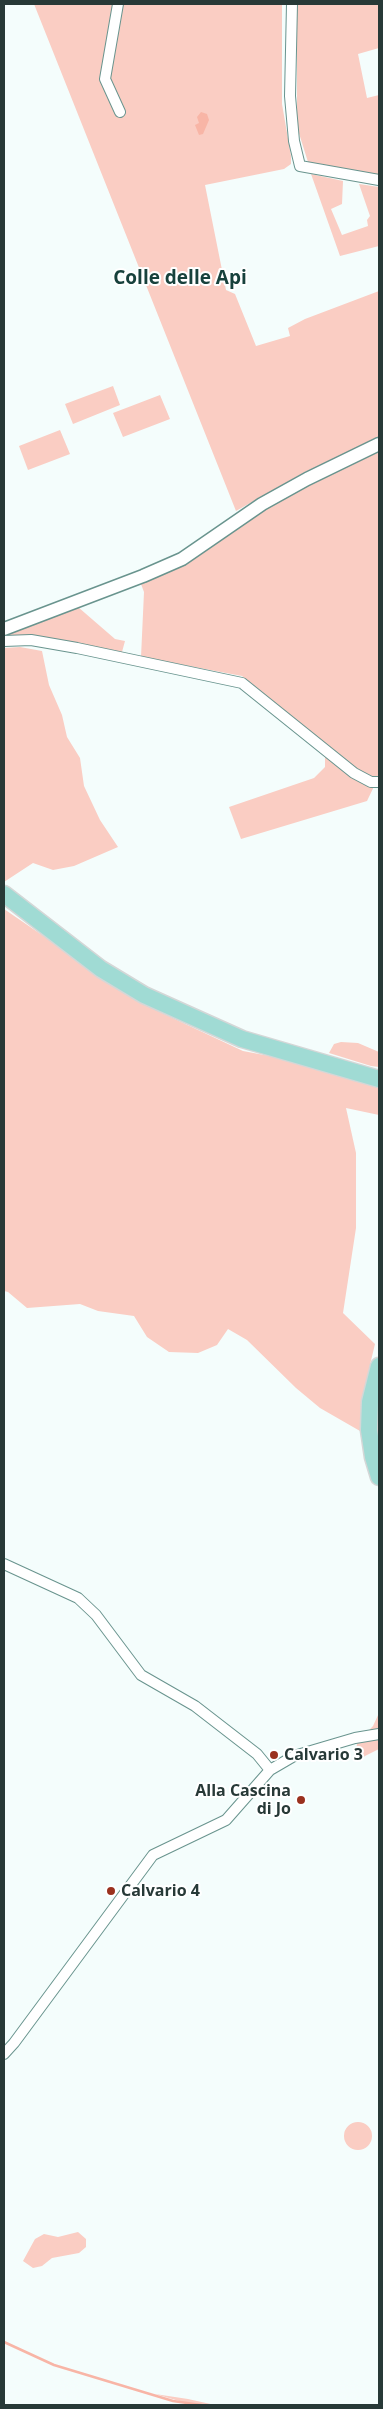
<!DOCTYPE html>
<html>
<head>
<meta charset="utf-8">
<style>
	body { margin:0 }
	#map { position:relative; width:383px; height:2409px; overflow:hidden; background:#f4fdfc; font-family:"Open Sans",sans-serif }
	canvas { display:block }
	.frame { position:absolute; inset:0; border:5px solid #273937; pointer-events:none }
</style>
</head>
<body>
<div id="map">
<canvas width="383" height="2409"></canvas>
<div class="frame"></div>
</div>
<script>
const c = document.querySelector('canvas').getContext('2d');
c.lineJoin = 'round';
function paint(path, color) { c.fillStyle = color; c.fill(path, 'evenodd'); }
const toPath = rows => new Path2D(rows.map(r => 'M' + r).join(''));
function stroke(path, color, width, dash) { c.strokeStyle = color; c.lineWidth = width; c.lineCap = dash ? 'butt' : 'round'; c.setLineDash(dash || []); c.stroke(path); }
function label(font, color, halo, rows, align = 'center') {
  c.font = font + ' "Open Sans",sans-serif'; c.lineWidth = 4; c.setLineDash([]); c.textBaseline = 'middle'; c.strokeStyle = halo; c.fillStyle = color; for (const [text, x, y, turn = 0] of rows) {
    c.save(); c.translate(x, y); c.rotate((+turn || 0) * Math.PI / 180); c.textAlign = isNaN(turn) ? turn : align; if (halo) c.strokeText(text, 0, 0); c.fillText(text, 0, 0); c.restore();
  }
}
const green = toPath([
	[34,4,282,4,282,104,291,156,291,164,284,169,205,185,226,290,235,294,256,346,290,336,288,328,305,319,379,291,379,438,305,472,236,511],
	[297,4,379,4,379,48,358,54,367,98,379,95,379,175,308,162,297,127],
	[311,174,343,181,342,204,331,209,342,235,368,226,367,220,370,216,359,184,379,187,379,246,340,256],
	[113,386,120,405,73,424,65,404],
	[160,395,170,419,123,437,113,413],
	[60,430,70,454,28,470,19,446],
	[379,450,379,776,367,801,241,839,229,807,314,778,325,767,325,757,332,751,242,676,141,657,144,592,141,584,188,561,270,505,314,481],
	[78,607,115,639,125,641,122,652,29,635,4,636,4,633],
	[20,647,42,651,49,685,62,715,67,737,80,758,84,786,100,820,118,847,74,866,53,870,33,863,4,882,4,648],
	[4,909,143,1004,196,1029,243,1051,280,1058,379,1088,379,1115,346,1108,356,1153,356,1228,343,1313,375,1344,362,1398,379,1414,379,1434,360,1431,320,1408,296,1388,247,1340,228,1329,217,1345,198,1353,169,1352,147,1337,134,1316,98,1311,80,1304,27,1308,8,1292,4,1291],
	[341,1042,358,1043,379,1052,379,1067,371,1066,329,1053,334,1044],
	[379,1713,379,1749,365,1756,361,1760,356,1754,357,1743,373,1726],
	'344 2136a14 14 0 1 1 28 0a14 14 0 1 1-28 0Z',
	[78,2232,86,2239,86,2247,79,2253,52,2258,42,2266,33,2268,23,2261,35,2239,44,2234,58,2237],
	[155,2394,188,2399,215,2405,193,2405]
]);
const water = toPath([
	[201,112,207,114,209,120,203,134,199,135,195,125,199,123,197,117]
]);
const stream = toPath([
	[4,2342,54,2365,173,2401,201,2405]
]);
const minor = toPath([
	[118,4,105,79,120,112],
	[292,4,290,96,294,141,300,166,379,180],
	[4,641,31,640,77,648,242,683,354,773,371,782,379,782],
	[4,1564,78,1598,96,1615,141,1675,195,1706,257,1754,270,1770],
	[4,2054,14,2043,153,1855,226,1820,270,1770,294,1756,355,1738,379,1734]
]);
const tertiary = toPath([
	[4,629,143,576,182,559,262,504,307,479,379,444]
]);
const primary = toPath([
	[4,894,101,969,144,995,242,1039,379,1079],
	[379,1366,370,1402,369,1430,373,1457,379,1477]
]);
const markers = [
	[274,1755,5,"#9a311e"],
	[301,1800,5,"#9a311e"],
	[111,1891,5,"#9a311e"]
];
const poiNames = [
	["Calvario 3",284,1755],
	["Alla Cascina",291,1791,"right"],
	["di Jo",291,1809,"right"],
	["Calvario 4",121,1891]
];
const quarterNames = [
	["Colle delle Api",180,279]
];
paint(green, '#facdc3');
paint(water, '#f8b5a6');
stroke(stream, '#f8b5a6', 2.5);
stroke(minor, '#69948e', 12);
stroke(tertiary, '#69948e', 15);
stroke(primary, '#d4d7d7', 19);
stroke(minor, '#fff', 10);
stroke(tertiary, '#fff', 12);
stroke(primary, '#a0dbd4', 16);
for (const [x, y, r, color] of markers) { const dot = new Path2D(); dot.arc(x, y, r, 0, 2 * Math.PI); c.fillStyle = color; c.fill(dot); stroke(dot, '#fff', 2); }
label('bold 16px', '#273937', '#fff', poiNames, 'left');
label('bold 19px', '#17413c', '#fff', quarterNames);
</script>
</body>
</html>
